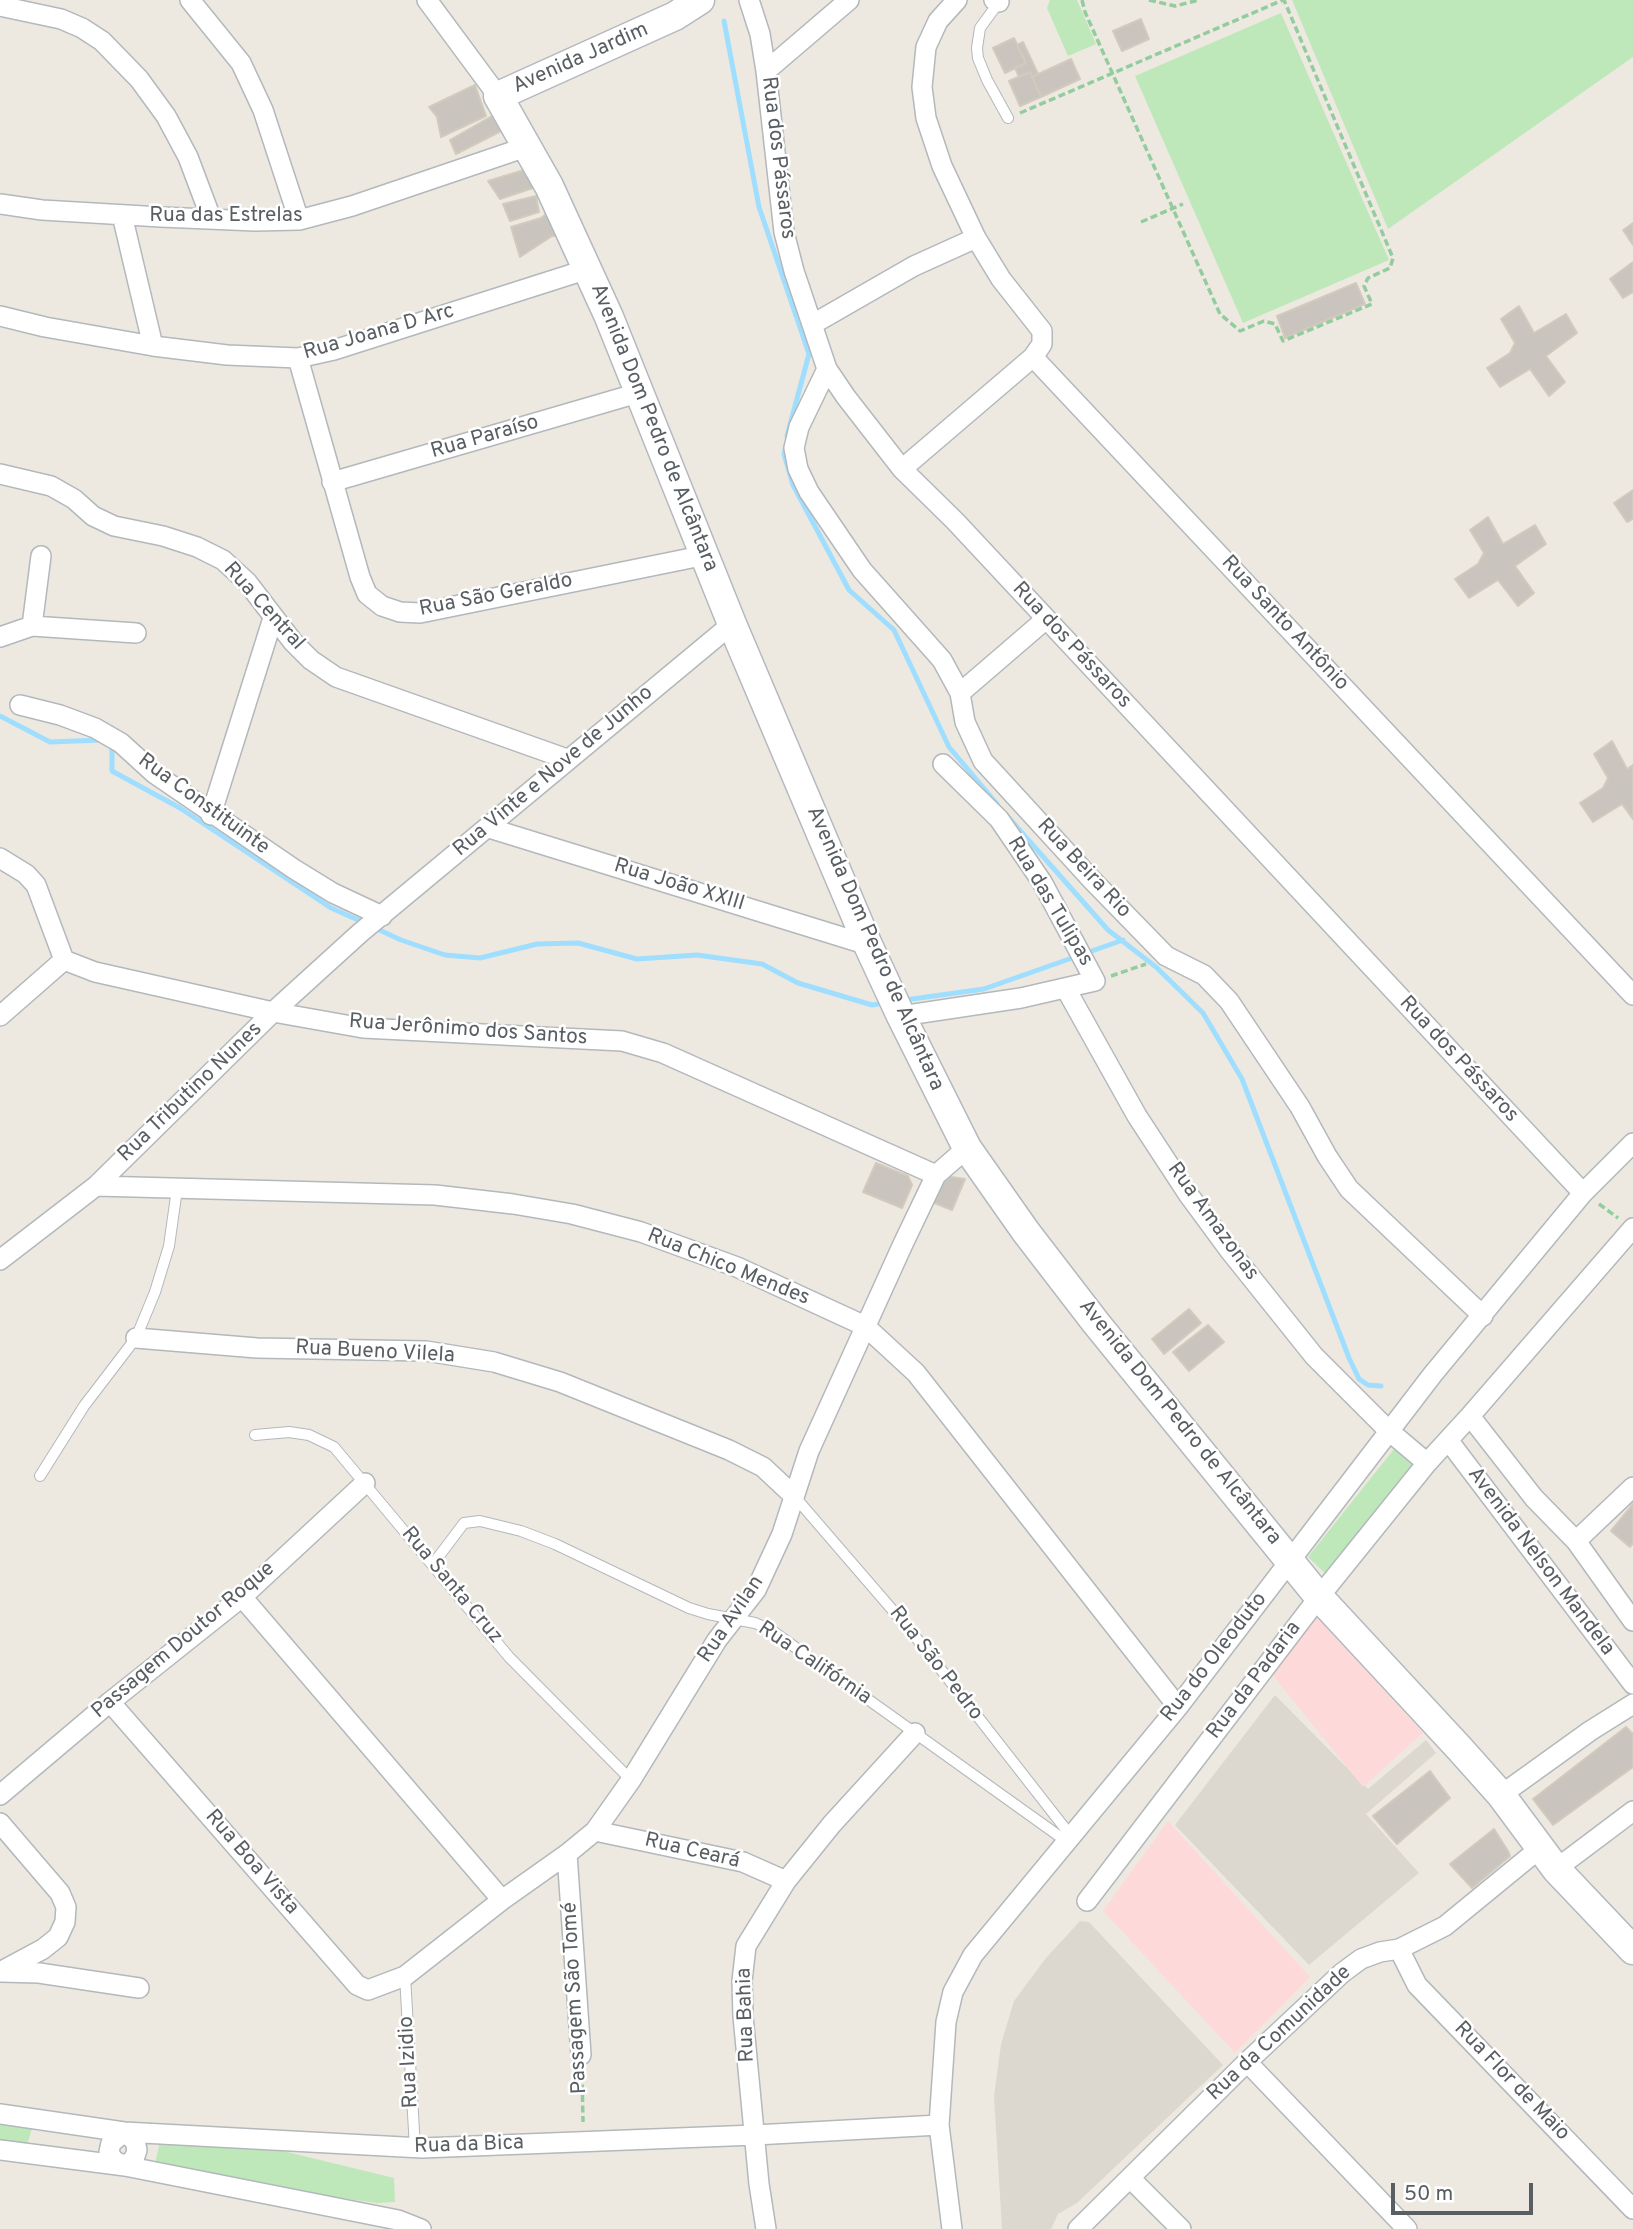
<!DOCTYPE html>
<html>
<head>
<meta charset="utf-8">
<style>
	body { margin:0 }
	#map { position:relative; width:1633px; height:2229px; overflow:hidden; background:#eee9e0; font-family:Overpass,sans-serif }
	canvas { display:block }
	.scale { position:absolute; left:1391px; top:2183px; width:142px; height:32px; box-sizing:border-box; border:4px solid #595e63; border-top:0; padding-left:9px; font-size:21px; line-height:24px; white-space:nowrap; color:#595e63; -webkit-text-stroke:5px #fff; paint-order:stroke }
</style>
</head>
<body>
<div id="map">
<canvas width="1633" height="2229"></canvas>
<div class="scale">50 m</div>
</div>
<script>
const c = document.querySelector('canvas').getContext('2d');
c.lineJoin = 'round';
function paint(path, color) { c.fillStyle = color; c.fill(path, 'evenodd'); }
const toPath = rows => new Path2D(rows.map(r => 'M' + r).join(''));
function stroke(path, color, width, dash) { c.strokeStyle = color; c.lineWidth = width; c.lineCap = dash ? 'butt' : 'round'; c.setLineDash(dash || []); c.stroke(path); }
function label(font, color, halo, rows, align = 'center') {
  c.font = font + ' Overpass,sans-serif'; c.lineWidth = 5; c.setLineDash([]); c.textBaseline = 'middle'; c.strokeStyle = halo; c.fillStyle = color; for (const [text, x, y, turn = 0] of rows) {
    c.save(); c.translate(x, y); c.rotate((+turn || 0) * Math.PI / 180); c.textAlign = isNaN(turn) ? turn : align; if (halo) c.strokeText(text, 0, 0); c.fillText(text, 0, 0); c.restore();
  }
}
const education = toPath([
	[1275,1695,1368,1789,1426,1740,1436,1753,1366,1814,1419,1873,1309,1965,1175,1825],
	[1080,1921,1089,1922,1223,2065,1077,2203,1058,2214,1051,2229,1002,2229,994,2096,1001,2044,1014,2001,1046,1958]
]);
const medical = toPath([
	[1315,1615,1423,1733,1363,1787,1270,1672],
	[1168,1821,1310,1977,1235,2053,1103,1911]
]);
const green = toPath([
	[1050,0,1077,0,1096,44,1068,56,1047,8],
	[1292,0,1633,0,1633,57,1388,229],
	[1281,13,1389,260,1243,323,1135,76],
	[1394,1449,1417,1467,1329,1577,1308,1557],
	[0,2120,33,2125,27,2145,0,2143],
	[160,2141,279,2150,394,2178,395,2202,377,2203,277,2189,155,2164]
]);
const stream = toPath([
	[724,21,759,207,809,354,787,436],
	[786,445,784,454,793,485,849,590,894,630,949,747,997,804],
	[0,716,50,742,102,740],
	[112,743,112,771,180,808,331,908,365,923],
	[1008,817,1108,930,1156,967,1203,1013,1242,1079,1349,1358,1359,1379,1368,1385,1381,1386],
	[373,927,401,940,445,955,480,958,537,944,578,943,637,959,697,955,762,964,798,983,872,1005,885,1003],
	[905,1000,984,989,1123,940]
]);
const building = toPath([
	[1141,19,1149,39,1122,51,1113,31,1141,19],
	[1014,38,1026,63,1005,73,993,48,1014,38],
	[1023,42,1038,74,1032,77,1030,72,1019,77,1015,68,1026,63,1017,45,1023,42],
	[1071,59,1080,79,1041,97,1032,77,1071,59],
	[1030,72,1041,97,1020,106,1009,81,1030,72],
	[475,85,486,116,441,137,437,117,429,107,475,85],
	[492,116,501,131,456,154,450,140,492,116],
	[524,170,536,187,500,199,488,181,524,170],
	[536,196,539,212,510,221,503,204,536,196],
	[550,211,557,236,552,236,520,257,511,227,541,218,550,211],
	[1633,223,1633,245,1623,230,1633,223],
	[1633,262,1633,292,1623,298,1610,279,1633,262],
	[1356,283,1365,304,1285,338,1277,316,1356,283],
	[1519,306,1534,333,1566,314,1577,333,1546,356,1565,382,1549,396,1530,369,1500,387,1487,368,1510,353,1515,343,1501,319,1519,306],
	[1633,490,1633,519,1627,522,1614,503,1633,490],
	[1488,517,1503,544,1535,525,1546,544,1515,566,1534,593,1518,606,1498,580,1469,598,1455,579,1478,564,1484,553,1470,530,1488,517],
	[1612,741,1627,769,1633,765,1633,819,1622,804,1593,822,1580,803,1603,788,1608,778,1594,754,1612,741],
	[876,1163,908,1176,912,1185,902,1208,863,1192,876,1163],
	[951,1177,965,1179,952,1210,932,1202,940,1184,951,1177],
	[1189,1309,1201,1323,1164,1354,1152,1339,1189,1309],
	[1208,1325,1224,1342,1189,1371,1173,1352,1208,1325],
	[1633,1504,1633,1543,1630,1547,1611,1531,1633,1504],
	[1626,1727,1633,1734,1633,1767,1553,1825,1533,1799,1626,1727],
	[1430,1771,1450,1798,1397,1844,1373,1816,1430,1771],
	[1494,1829,1508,1851,1510,1856,1472,1888,1450,1864,1494,1829]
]);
const path = toPath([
	[1082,0,1085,12,1220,314,1240,331,1264,321,1275,324,1283,341,1372,304,1364,286,1368,278,1390,268,1393,258,1284,0],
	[1149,0,1175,6,1199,0],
	[1020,113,1283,0],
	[1141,222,1183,204],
	[1111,976,1146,964],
	[1599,1204,1618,1218],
	[582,2074,583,2122]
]);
const lane = toPath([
	[999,2,980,28,977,48,978,58,987,80,1008,118],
	[255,1435,289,1432,309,1435,334,1447,509,1657,631,1780],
	[40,1476,84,1406,136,1338,155,1292,169,1246,177,1189],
	[795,1497,914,1635,1071,1836],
	[433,1564,464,1523,480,1521,521,1531,555,1544,689,1608,708,1614,755,1623,771,1630,1066,1841],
	[405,1976,415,2148]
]);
const street = toPath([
	[190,0,241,63,263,110,299,220],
	[427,0,498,96],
	[749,0,760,34,766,71,784,232,794,271,827,369,846,397,902,469,955,521,1583,1193],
	[957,0,938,21,926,47,922,87,926,118,942,166,976,238,1001,279,1042,331,1042,344,1033,357,1633,995],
	[994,0,999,2],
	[0,6,61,19,82,28,102,41,139,79,166,116,188,157,211,218],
	[766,71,849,0],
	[0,204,42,210,161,217,255,221,299,220,352,206,526,147],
	[122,215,153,346],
	[0,316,45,327,153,346,227,355,298,358,334,350,588,269],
	[813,324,914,266,976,238],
	[298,358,360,577,367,594,382,606,400,612,420,613,706,555],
	[827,369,799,427,794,448,798,469,809,492,862,570,942,660,960,693,965,722,983,761,1092,880,1166,956,1204,975,1229,1001,1300,1107,1327,1156,1349,1189,1483,1316],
	[902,469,1033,357],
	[0,474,51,486,74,499,93,516,114,526,163,536,197,547,223,560,247,582,293,642,311,660,336,677,567,759],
	[332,482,638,393],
	[32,626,136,633],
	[0,637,32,626,41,556],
	[960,693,1046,619],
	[20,705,60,715,95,728,121,743,155,774,294,869,333,893,382,916],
	[211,815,273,618],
	[489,828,868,945],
	[0,858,26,874,36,885,64,960,95,972,273,1012,363,1028,622,1041,663,1053,936,1175],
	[1066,989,1137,1116,1188,1194,1230,1251,1314,1356,1389,1431,1427,1463],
	[0,1016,64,960],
	[901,1016,1021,998,1095,981,1042,882,999,819,943,764],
	[96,1186,435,1195,513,1204,572,1214,641,1232,737,1267,865,1326,916,1373,1178,1707],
	[0,1260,96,1186,273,1012,360,933,732,624],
	[136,1338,257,1348,426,1351,494,1362,560,1382,729,1450,763,1467,794,1496],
	[1470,1416,1534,1498,1576,1541,1633,1621],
	[1448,1440,1633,1684],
	[1576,1541,1633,1487],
	[242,1597,502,1900],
	[110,1702,357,1985,368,1990,405,1976,502,1900,567,1854,595,1831,631,1780,717,1640,756,1590,782,1534,809,1451,903,1244,936,1175,967,1148],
	[0,1795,110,1702,242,1597,365,1483],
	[1501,1795,1590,1731,1633,1704],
	[0,1823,60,1893,66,1907,65,1922,58,1937,43,1949,0,1972],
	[595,1831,743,1862,786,1881],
	[567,1854,581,2055],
	[1556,1869,1633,1811],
	[1087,1901,1319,1597,1427,1463,1470,1416,1633,1228],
	[1399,1949,1417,1985,1633,2209],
	[1,1972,39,1973,139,1988],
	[1247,2062,1407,2229],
	[0,2114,124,2132,422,2148,755,2135,939,2125],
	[124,2132,135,2141,137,2150,134,2159,125,2166,113,2160,109,2152,111,2143,124,2132],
	[0,2150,125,2166,398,2220,421,2229],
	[1130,2178,1181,2229],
	[766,2229,759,2184,743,2016,742,1981,746,1946,786,1881,832,1824,915,1733],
	[952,2229,939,2125,946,2022,953,1992,973,1955,1178,1707,1433,1374,1583,1193,1633,1143],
	[1078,2229,1247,2062,1342,1973,1361,1959,1380,1952,1399,1949,1445,1926,1539,1849]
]);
const secondary = toPath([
	[700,0,675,16,498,96,549,186,609,317,732,624,868,945,901,1016,967,1148,1026,1232,1096,1323,1319,1597,1460,1749,1501,1795,1556,1869,1633,1950]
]);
const streetNames = [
	["Avenida Jardim",581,59,-24],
	["Rua dos Pássaros",777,158,83],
	["Rua das Estrelas",226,217],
	["Rua Joana D Arc",379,333,-16],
	["Avenida Dom Pedro de Alcântara",653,428,68],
	["Rua Paraíso",485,438,-16],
	["Rua São Geraldo",496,596,-11],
	["Rua Central",263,607,48],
	["Rua Santo Antônio",1284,624,47],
	["Rua dos Pássaros",1071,646,47],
	["Rua Vinte e Nove de Junho",554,772,-40],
	["Rua Constituinte",203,805,36],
	["Rua Beira Rio",1083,869,47],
	["Rua João XXIII",679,886,17],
	["Rua das Tulipas",1049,902,59],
	["Avenida Dom Pedro de Alcântara",874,949,66],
	["Rua Jerônimo dos Santos",468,1031,4],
	["Rua dos Pássaros",1458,1060,47],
	["Rua Tributino Nunes",191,1093,-44],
	["Rua Amazonas",1212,1222,54],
	["Rua Chico Mendes",728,1268,22],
	["Rua Bueno Vilela",375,1353,3],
	["Avenida Dom Pedro de Alcântara",1179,1423,51],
	["Avenida Nelson Mandela",1540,1562,53],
	["Rua Santa Cruz",451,1586,50],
	["Rua Avilan",732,1620,-56],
	["Passagem Doutor Roque",184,1641,-40],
	["Rua do Oleoduto",1215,1658,-52],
	["Rua Califórnia",814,1664,34],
	["Rua São Pedro",935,1664,52],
	["Rua da Padaria",1255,1681,-53],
	["Rua Ceará",692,1852,13],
	["Rua Boa Vista",251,1863,49],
	["Passagem São Tomé",576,1998,-93],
	["Rua Bahia",747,2015,-92],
	["Rua da Comunidade",1280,2034,-43],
	["Rua Izidio",410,2062,-93],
	["Rua Flor de Maio",1511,2082,46],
	["Rua da Bica",469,2146,-2]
];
paint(education, '#ddd8cf');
paint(medical, '#fed9d9');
paint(green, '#bee8b9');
stroke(stream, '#9fdeff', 5);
paint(building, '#c9c4bd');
stroke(building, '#d3cabe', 2);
stroke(lane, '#b3b8bc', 12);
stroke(street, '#b3b8bc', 22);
stroke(secondary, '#b4b9bf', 31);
stroke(path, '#93cc9e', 3.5, [7, 3.5]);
stroke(lane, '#fff', 10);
stroke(street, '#fff', 19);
stroke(secondary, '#fff', 28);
label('21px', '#595e63', '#fff', streetNames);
</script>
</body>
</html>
